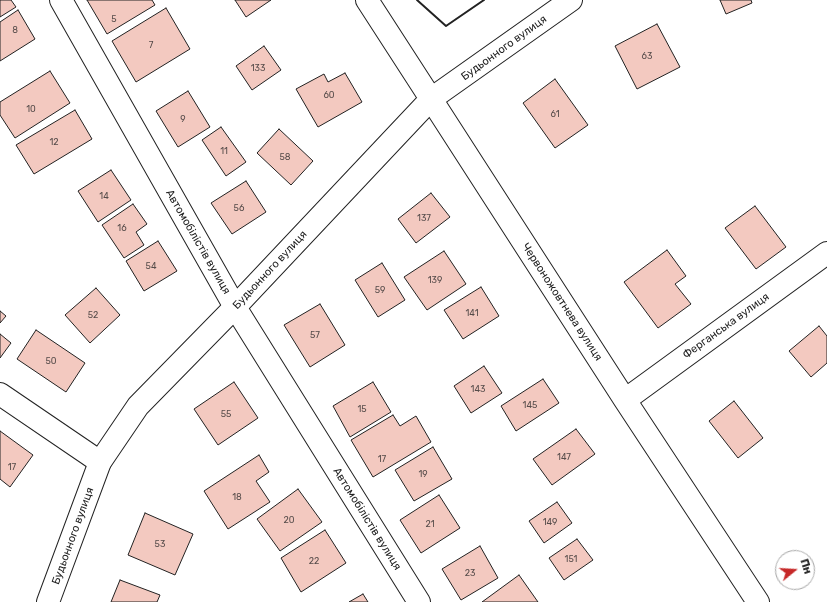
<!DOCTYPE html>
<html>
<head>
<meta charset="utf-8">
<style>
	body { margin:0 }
	#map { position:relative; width:827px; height:602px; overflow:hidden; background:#fff; font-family:Rubik,sans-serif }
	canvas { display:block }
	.north { position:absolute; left:775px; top:550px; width:40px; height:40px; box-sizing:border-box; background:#fff; border:1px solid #a7a7a7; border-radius:50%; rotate:72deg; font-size:11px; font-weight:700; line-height:16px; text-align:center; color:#222 }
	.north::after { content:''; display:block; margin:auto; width:14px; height:18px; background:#c62828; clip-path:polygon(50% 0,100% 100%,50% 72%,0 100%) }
</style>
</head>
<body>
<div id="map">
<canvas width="827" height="602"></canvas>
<div class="north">Пн</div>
</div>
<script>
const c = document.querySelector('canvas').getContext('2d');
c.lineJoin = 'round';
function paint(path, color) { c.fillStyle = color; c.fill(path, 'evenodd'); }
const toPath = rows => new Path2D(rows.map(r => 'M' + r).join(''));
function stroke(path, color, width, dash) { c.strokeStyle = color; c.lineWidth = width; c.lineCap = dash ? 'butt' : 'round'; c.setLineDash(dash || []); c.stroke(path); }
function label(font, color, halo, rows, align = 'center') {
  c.font = font + ' Rubik,sans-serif'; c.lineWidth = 3; c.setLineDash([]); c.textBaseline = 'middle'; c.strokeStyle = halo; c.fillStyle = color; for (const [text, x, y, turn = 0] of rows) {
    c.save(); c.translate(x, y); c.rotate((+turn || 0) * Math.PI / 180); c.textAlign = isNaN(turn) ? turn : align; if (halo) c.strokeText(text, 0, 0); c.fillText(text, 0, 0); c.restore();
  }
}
const building = toPath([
	[0,0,11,0,16,7,0,17,0,0],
	[87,0,152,0,155,5,107,34,87,0],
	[235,0,271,0,246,17,235,0],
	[720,0,751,0,752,3,726,14,720,0],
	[166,8,190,49,136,82,112,41,166,8],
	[18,10,35,39,0,61,0,22,18,10],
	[657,24,680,67,637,89,615,46,657,24],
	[264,46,281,70,252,90,236,66,264,46],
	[50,71,70,103,15,138,0,115,0,102,50,71],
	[345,73,362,102,318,127,296,89,324,74,328,82,345,73],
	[555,79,588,125,555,148,523,103,555,79],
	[188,91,210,127,178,147,156,111,188,91],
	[75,110,92,139,34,174,16,145,75,110],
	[221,127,246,162,226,176,202,140,221,127],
	[279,129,313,161,291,185,257,153,279,129],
	[111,170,131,200,98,222,78,191,111,170],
	[246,181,266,212,232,234,211,203,246,181],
	[431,193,450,217,416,243,398,219,431,193],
	[133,204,147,224,136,232,144,245,124,258,102,225,133,204],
	[755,206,786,247,756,269,725,228,755,206],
	[158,241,177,271,144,291,126,261,158,241],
	[667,250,686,276,675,284,691,304,658,328,624,282,667,250],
	[444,251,466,284,427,310,404,277,444,251],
	[382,263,405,300,378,317,355,280,382,263],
	[481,287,499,316,463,339,444,310,481,287],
	[96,288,120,315,90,343,65,315,96,288],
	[320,304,345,345,310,367,284,325,320,304],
	[0,311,6,316,0,323,0,311],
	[819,326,827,336,827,363,811,377,789,351,819,326],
	[36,330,85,363,66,392,17,359,36,330],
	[0,334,11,343,0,358,0,334],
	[484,366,502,393,471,413,454,386,484,366],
	[543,379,559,403,516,431,501,406,543,379],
	[234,382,258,418,218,445,194,409,234,382],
	[373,382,391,412,350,437,333,406,373,382],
	[734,401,763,438,738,458,709,421,734,401],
	[393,415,400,426,416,416,431,442,373,477,351,440,393,415],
	[576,429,595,454,552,485,533,459,576,429],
	[0,431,33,455,10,487,0,479,0,431],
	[433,447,452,479,414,501,395,470,433,447],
	[259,455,269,472,256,481,270,502,228,529,204,491,259,455],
	[298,489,322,522,280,551,257,519,298,489],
	[439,495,460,528,421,553,400,520,439,495],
	[557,502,572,523,544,543,529,521,557,502],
	[145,513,193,534,175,575,128,555,145,513],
	[325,530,346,563,301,592,281,558,325,530],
	[577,539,593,560,564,580,549,558,577,539],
	[480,546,498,578,461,600,442,569,480,546],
	[519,575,538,602,482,602,519,575],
	[120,580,160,595,157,602,111,602,120,580],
	[363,594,368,602,349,602,363,594]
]);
const street = toPath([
	[61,0,235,307,419,602],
	[431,99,625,400,758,602],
	[0,394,100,462],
	[625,400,827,253]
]);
const secondary = toPath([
	[367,0,431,99],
	[48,602,100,462,138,406,235,307,431,99,571,0]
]);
const wall = toPath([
	[417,0,446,26,484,0]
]);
const numberNames = [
	["5",114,19],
	["8",15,30],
	["7",151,45],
	["63",647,56],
	["133",258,68],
	["60",329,95],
	["10",31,109],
	["61",555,114],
	["9",183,119],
	["12",54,142],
	["11",224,151],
	["58",285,157],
	["14",104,196],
	["56",239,208],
	["137",424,218],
	["16",122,228],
	["54",151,266],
	["139",435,280],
	["59",380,290],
	["141",472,313],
	["52",93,315],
	["57",315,335],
	["50",51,361],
	["143",478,389],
	["145",530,405],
	["15",362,409],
	["55",226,414],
	["147",564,457],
	["17",382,459],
	["17",12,467],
	["19",423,474],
	["18",237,497],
	["20",289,520],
	["149",550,522],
	["21",430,524],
	["53",160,544],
	["151",571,559],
	["22",314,561],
	["23",470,573]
];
const streetNames = [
	["Будьонного вулиця",504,48,-36],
	["Автомобілістів вулиця",198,242,60],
	["Будьонного вулиця",270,270,-47],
	["Червоножовтнева вулиця",562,302,57],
	["Ферганська вулиця",726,326,-36],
	["Автомобілістів вулиця",367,519,58],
	["Будьонного вулиця",73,536,-70]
];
paint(building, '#f3c9c0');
stroke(building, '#222', 1);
stroke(street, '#222', 24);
stroke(secondary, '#222', 24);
stroke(street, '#fff', 22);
stroke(secondary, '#fff', 22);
stroke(wall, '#222', 2);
label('9px', '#564c4a', null, numberNames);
label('11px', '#222', '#fff', streetNames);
</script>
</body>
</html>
